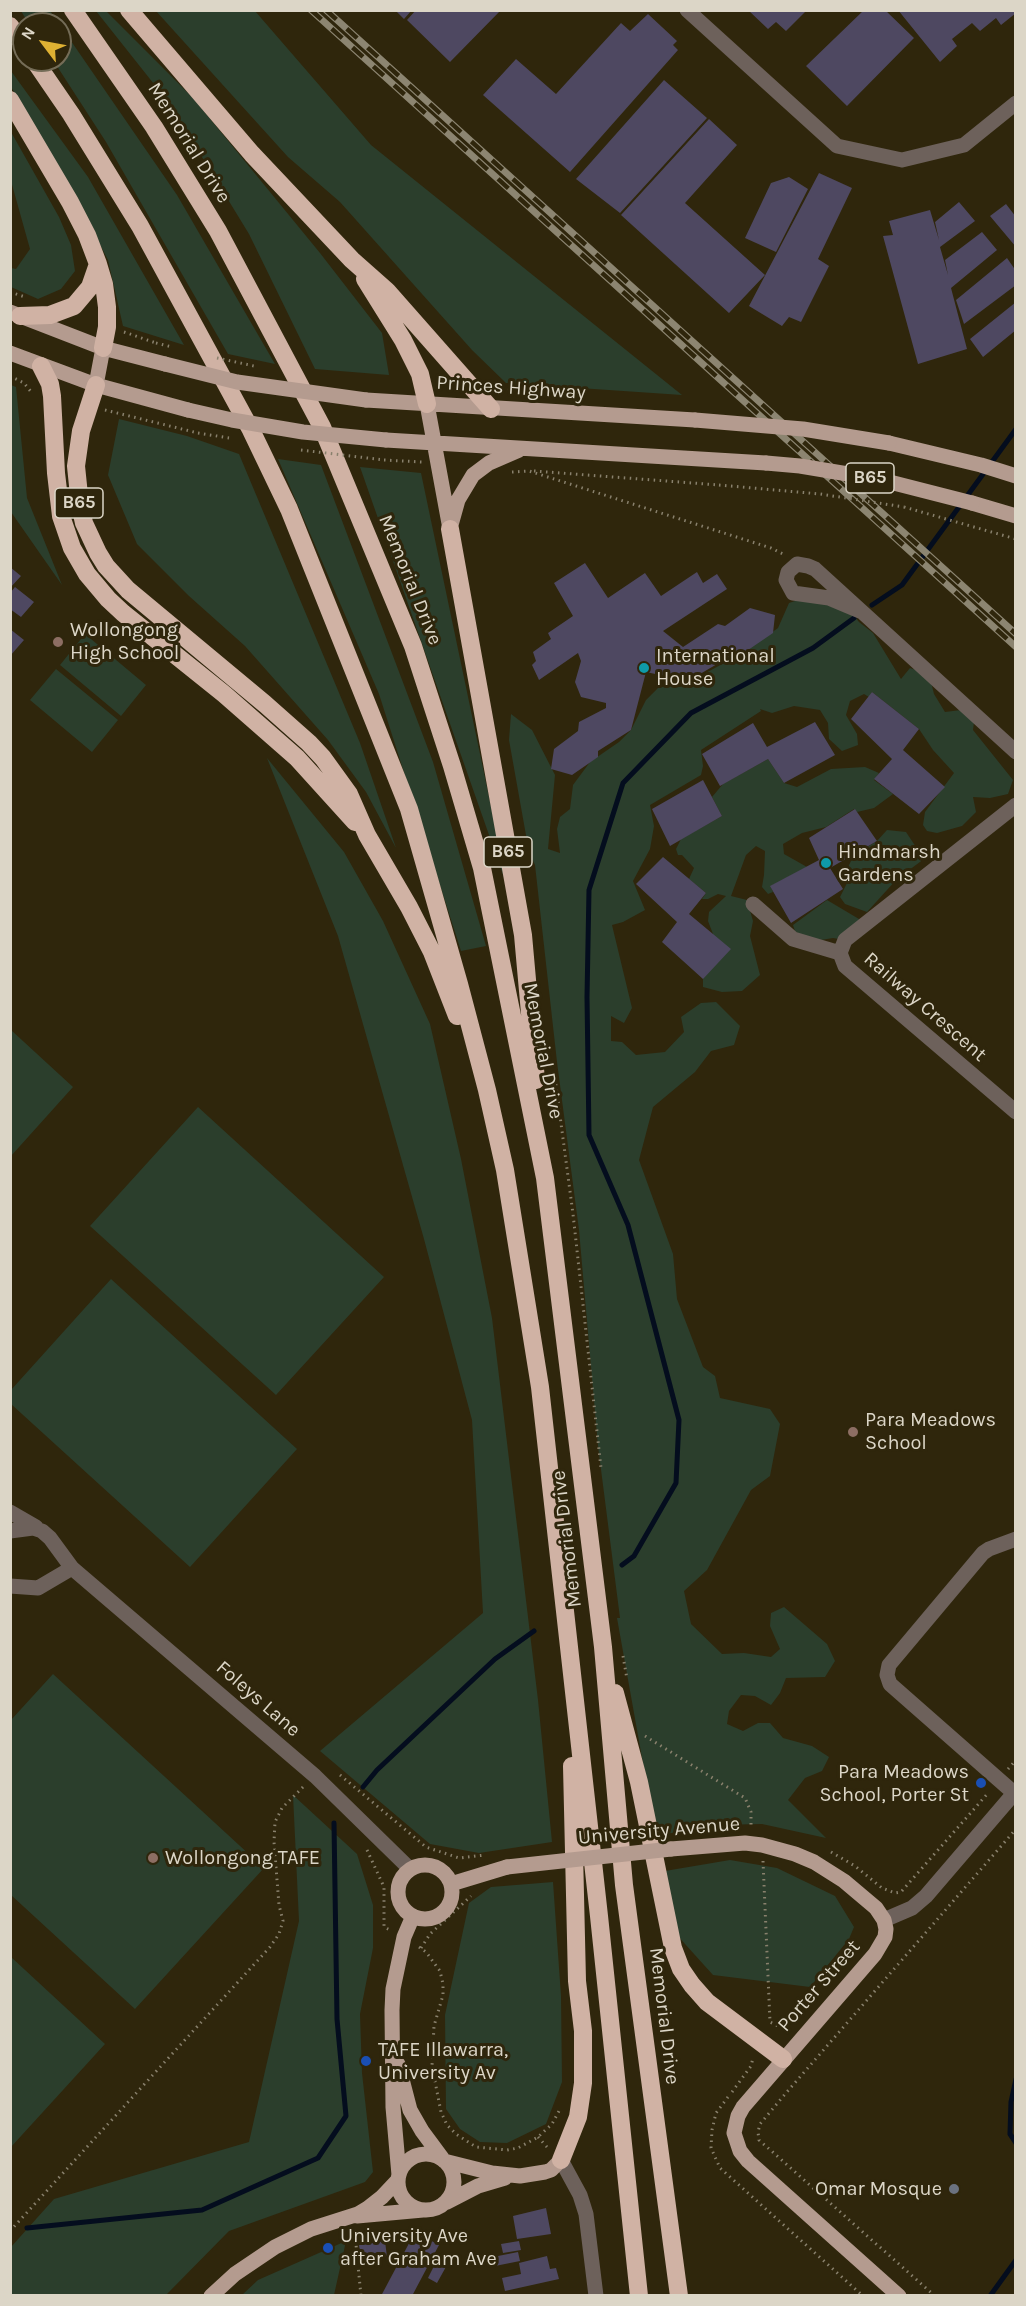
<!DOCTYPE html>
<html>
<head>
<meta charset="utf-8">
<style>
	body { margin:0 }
	#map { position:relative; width:1026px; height:2306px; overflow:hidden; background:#2f260c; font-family:Karla,sans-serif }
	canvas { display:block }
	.frame { position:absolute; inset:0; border:12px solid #dcd6c7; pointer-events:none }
	.north { position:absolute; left:12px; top:12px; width:60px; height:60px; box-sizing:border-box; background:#2f260c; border:2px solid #746c57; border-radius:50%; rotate:302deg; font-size:16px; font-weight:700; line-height:24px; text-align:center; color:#dcd6c7 }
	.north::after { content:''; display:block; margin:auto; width:21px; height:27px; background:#deb133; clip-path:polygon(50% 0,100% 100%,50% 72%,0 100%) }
</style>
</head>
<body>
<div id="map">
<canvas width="1026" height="2306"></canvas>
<div class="frame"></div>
<div class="north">N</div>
</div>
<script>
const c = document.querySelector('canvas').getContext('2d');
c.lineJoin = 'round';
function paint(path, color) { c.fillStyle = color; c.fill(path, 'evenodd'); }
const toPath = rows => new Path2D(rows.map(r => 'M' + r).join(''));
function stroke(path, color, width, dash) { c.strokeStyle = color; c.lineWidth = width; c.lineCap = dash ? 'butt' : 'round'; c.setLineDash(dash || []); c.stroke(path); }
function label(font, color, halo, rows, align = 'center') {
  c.font = font + ' Karla,sans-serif'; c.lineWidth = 6; c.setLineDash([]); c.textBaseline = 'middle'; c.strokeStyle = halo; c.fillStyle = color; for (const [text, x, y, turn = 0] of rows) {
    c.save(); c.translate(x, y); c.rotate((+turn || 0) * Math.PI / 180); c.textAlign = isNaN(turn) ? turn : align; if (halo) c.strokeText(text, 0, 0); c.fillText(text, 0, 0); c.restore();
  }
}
const green = toPath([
	[21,11,50,11,60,24,29,24],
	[96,11,106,11,193,98,320,253,382,333,389,375,315,369,249,234,169,103],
	[156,11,255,11,371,145,682,395,506,383,472,350,340,202,288,157],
	[60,25,177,195,275,364,228,354,106,142,53,60,60,60],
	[11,71,88,177,184,345,123,326,108,260,62,172,11,87],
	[11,132,59,217,71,245,75,271,61,289,38,299,11,287,11,268,16,269,30,249,11,181],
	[11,385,16,387,27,498,62,585,11,512],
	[119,419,187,436,239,454,360,743,396,848,366,792,328,740,245,646,189,596,137,544,108,475],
	[278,459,321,465,433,762,486,946,461,951,379,694],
	[360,467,421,473,509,892],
	[822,592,848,608,859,622,873,633,901,679,910,668,929,674,934,694,945,712,969,709,974,722,973,730,1013,780,1008,794,990,798,973,797,976,812,962,826,937,833,927,831,923,825,925,812,954,773,933,750,919,729,872,692,869,697,864,694,850,701,846,715,857,734,858,745,842,751,829,739,828,723,820,710,794,706,772,713,760,709,761,711,701,750,703,766,701,775,650,805,654,826,650,849,633,881,645,910,623,922,612,925,632,1008,624,1023,611,1016,611,1041,622,1042,636,1055,665,1052,684,1032,681,1017,701,1003,716,1002,740,1026,734,1045,711,1051,695,1072,653,1107,639,1160,673,1254,677,1299,703,1367,715,1376,720,1398,770,1409,780,1424,770,1476,751,1490,707,1570,684,1591,691,1624,722,1654,744,1653,771,1657,780,1649,770,1626,771,1613,784,1607,827,1644,835,1661,825,1677,786,1678,780,1693,771,1705,755,1696,741,1695,729,1711,727,1724,743,1731,758,1723,770,1723,783,1738,812,1746,829,1757,822,1771,805,1778,788,1800,826,1838,762,1824,714,1825,656,1836,617,1618,620,1618,598,1446,579,1230,557,1062,535,865,529,852,509,740,511,714,532,730,555,775,548,849,560,853,557,829,560,817,570,809,573,785,590,762,619,742,631,730,646,700,658,688,670,685,680,687,746,651,778,628,789,603],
	[85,634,146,685,121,716,60,665],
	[56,669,118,720,92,752,30,700],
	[267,758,344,852,383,921,430,1024,461,1159,492,1318,538,1700,552,1842,479,1853,430,1844,320,1751,483,1613,472,1420,424,1239,338,936],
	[768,759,784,783,797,787,831,769,865,767,879,773,874,780,893,794,874,808,857,812,854,809,826,827,802,833,783,844,784,854,807,867,771,886,773,892,768,894,762,887,764,875,765,851,756,846,746,855,731,896,747,900,753,921,750,936,760,975,742,991,722,992,703,987,703,979,713,934,708,921,709,912,726,896,718,894,708,899,702,899,706,893,689,879,694,868,682,855,678,855,676,849,681,839,722,816,712,797,723,784],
	[887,830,906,832,924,859,897,879,867,912,845,904,840,897,847,883,844,875,851,861,864,849,877,841],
	[827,900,859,919,856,937,845,940,833,938,809,942,795,931,793,925],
	[11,1030,73,1087,11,1156],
	[198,1107,384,1277,276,1395,90,1226],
	[111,1279,297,1449,190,1567,11,1404,11,1390],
	[53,1674,264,1868,135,2009,11,1895,11,1720],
	[293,1795,357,1854,373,1905,373,1948,360,2014,362,2073,373,2172,365,2182,229,2231,166,2295,11,2295,11,2247,54,2199,249,2142,299,1921],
	[730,1860,777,1868,835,1896,854,1927,849,1939,810,1987,713,1975,676,1934,659,1872],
	[553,1882,561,1996,562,2082,546,2124,507,2143,480,2142,460,2129,446,2109,445,2015,469,1903,491,1887],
	[11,1957,105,2044,11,2147,10,2147],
	[346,2241,334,2295,242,2295,258,2280]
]);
const stream = toPath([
	[872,605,902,585,1016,429],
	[622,1565,634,1556,676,1483,679,1420,628,1225,589,1135,587,997,589,890,623,783,691,713,813,648,854,618],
	[363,1787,377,1770,495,1659,534,1631],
	[1016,2079,1011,2102,1010,2134,1016,2143],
	[27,2228,202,2210,318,2158,346,2116,337,2019,334,1823],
	[990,2296,1016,2260]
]);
const building = toPath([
	[395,10,412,10,404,19],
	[416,10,501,10,450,62,407,20],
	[748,10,807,10,786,31,776,22,768,29],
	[864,10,885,10,914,38,847,106,806,66],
	[898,10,1016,10,1016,13,1001,25,996,18,980,31,972,23,952,39,957,46,940,62],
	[648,14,677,41,673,45,678,50,570,172,483,95,516,59,556,94,621,23,630,31],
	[664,80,707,118,620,213,576,179],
	[709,119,737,145,685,203,765,275,729,313,621,215],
	[819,173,852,188,818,259,829,266,801,322,789,317,782,326,749,306],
	[789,177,808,189,776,252,745,238,771,183],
	[959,202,975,221,940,247,948,275,945,260,982,232,997,250,951,288,967,349,918,364,883,236,893,235,889,221,930,210,939,240,935,222],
	[1006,204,1016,217,1016,247,990,216],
	[1007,258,1016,271,1016,285,964,324,956,300],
	[1016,302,1016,330,983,357,970,339],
	[585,563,608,598,645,573,661,596,697,572,703,583,717,574,727,589,663,631,683,647,718,624,725,626,750,608,775,615,773,633,732,661,724,660,688,681,646,672,631,730,598,751,598,757,572,775,551,769,554,749,578,731,579,722,606,708,606,703,581,697,575,682,581,661,578,653,539,680,532,665,536,661,533,652,551,639,548,633,573,616,554,583],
	[10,567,21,576,10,588],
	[15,587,34,602,21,617,10,609,10,593],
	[10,629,24,640,10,656],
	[872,692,919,729,903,750,945,787,919,814,874,779,892,759,851,719],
	[815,722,835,755,784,783,768,759,720,786,702,754,753,723,767,747],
	[703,780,722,816,670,846,652,809],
	[855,809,877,841,830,868,843,889,791,923,770,886,819,860,809,838],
	[663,857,706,893,689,914,731,949,703,979,662,942,677,922,636,884],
	[546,2208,551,2234,517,2239,513,2216],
	[415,2232,439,2245,412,2296,381,2296],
	[385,2241,387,2257,361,2261,359,2245],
	[519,2241,521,2250,503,2253,501,2244],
	[518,2252,520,2261,495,2266,493,2257],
	[547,2256,550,2269,556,2268,559,2279,505,2291,502,2278,521,2274,519,2263],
	[437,2260,447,2265,437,2283,428,2278]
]);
const path = toPath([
	[10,292,25,297],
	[124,332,156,343],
	[10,376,24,383,32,393],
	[496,387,531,392],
	[105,410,198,433],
	[384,460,422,462],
	[534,471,719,485],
	[512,472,529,471,771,548,785,555],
	[904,507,1016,539],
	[555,1078,573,1214,601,1468],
	[623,1656,627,1679],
	[645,1736,745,1798,751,1812,751,1828],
	[1008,1769,1016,1760],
	[340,1775,426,1847,459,1858,485,1855],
	[367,1850,384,1887,384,1927,390,1930],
	[831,1852,855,1866,882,1888,895,1893,901,1892,989,1792],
	[763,1861,770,2022,778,2026],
	[419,1947,426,1952,440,1971,443,1984,443,1995,434,2026,432,2066,441,2112,447,2125,456,2134,476,2147,507,2150,518,2148,538,2137,552,2124,559,2111],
	[421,1948,430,1934,471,1896],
	[732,2092,751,2066,753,2058],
	[728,2097,716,2113,712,2130,711,2148,720,2168,863,2296],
	[538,2137,547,2147],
	[10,2231,270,1947,279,1934,283,1921,279,1905,274,1842,275,1822,282,1808,303,1787],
	[355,2234,361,2296],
	[935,2296,759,2140,758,2132,760,2124,786,2093,1016,1829]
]);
const minor = toPath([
	[687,10,837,146,902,160,964,145,1016,103],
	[860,611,829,598,793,593,786,580,788,572,797,564,808,566,815,569,1016,752],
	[753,904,793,939,840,953],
	[840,953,845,966,1016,1112],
	[840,953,845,940,1016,805],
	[10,1512,36,1527],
	[10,1531,33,1528,42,1531,50,1538,72,1568,315,1776,410,1869],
	[10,1586,38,1588,72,1568],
	[1014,1793,890,1684,887,1675,889,1665,983,1553,989,1549,1016,1539],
	[884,1920,912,1908,926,1896,1016,1791],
	[561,2160,580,2195,586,2214,596,2296]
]);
const major = toPath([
	[10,312,103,348,165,364],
	[10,353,96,385,188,410],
	[96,385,103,348],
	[366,400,695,420],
	[427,404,450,529],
	[386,440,766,463],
	[889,443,981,465,1016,476],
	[972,503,1016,516],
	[451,525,458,500,473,475,489,463,519,450],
	[671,1849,745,1843,762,1845,795,1854,814,1862,844,1881,876,1908,884,1920,886,1929,885,1937,875,1954,743,2107,738,2116,734,2133,740,2151,748,2161,899,2296],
	'398 1892a27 27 0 1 1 54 0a27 27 0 1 1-54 0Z',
	[451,1884,507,1867],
	[398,2064,410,2110,422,2131,442,2158],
	'398 2182a28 28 0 1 1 56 0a28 28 0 1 1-56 0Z',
	[444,2161,492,2173,520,2176,545,2172,551,2170,561,2160],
	[399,2175,393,2107,392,2010,393,1989,404,1937,413,1916],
	[447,2202,478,2186,505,2178],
	[357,2216,423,2210],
	[211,2296,235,2274,275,2247,311,2229,358,2214,368,2208,382,2197,398,2180]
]);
const highway = toPath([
	[73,10,154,127,218,231,322,427,413,646,452,766,482,868,545,1178,603,1647,624,1885,679,2296],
	[129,10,252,154,352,260,387,291,491,409],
	[10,26,24,45],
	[34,60,71,114,140,226,251,430,289,509,409,809,459,984,487,1090,505,1170,540,1387,599,1916,639,2296],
	[10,100,70,202,87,235,98,264,104,284,107,307,107,327,103,348],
	[365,279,403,340,420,374,427,404],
	[20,316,50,315,74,306,90,287,98,264],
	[41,366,50,384,52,396,56,473,61,516,72,548,87,574,108,599,123,613,224,694,297,758,355,822],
	[96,385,81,431,76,466,80,505,84,523,98,553,106,566,128,590,265,704,309,743,323,758,349,794,367,835,409,907,432,952,457,1016],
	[450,529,523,935,536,1080],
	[615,1693,639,1782,673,1948,681,1969,692,1985,707,2002,783,2059],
	[561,2160,578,2117,583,2083,583,2031,577,1981,572,1766]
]);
const rail = toPath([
	[311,10,1016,647],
	[326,10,1016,634]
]);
const pathBridge = toPath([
	[156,343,172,347],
	[217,358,254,366],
	[198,433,229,438],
	[301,450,384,460],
	[719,485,820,494,904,507],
	[676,1834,707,1830]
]);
const majorBridge = toPath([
	[165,364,237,382,366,400],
	[188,410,232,420,303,432,386,440],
	[695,420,803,429,889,443],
	[766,463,800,466,878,479,972,503],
	[507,1867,671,1849]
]);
const markers = [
	[58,642,6,"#8d6e63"],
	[644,668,6,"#0f9aa8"],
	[826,863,6,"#0f9aa8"],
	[853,1432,6,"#8d6e63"],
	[981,1783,6,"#1a4fb4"],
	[153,1858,6,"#8d6e63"],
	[366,2061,6,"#1a4fb4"],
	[954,2189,6,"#6b7280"],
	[328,2248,6,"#1a4fb4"]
];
const shields = [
	[870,478,48],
	[79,503,48],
	[508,852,48]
];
const shieldNames = [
	["B65",870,478],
	["B65",79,503],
	["B65",508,852]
];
const streetNames = [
	["Memorial Drive",189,143,58],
	["Princes Highway",511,388,4],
	["Memorial Drive",410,580,68],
	["Railway Crescent",925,1007,41],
	["Memorial Drive",543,1051,79],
	["Memorial Drive",567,1539,-97],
	["Foleys Lane",258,1699,41],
	["University Avenue",659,1831,-5],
	["Porter Street",819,1986,-49],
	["Memorial Drive",664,2016,83]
];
const poiNames = [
	["Wollongong",70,630],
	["High School",70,653],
	["International",656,656],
	["House",656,679],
	["Hindmarsh",838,852],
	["Gardens",838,875],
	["Para Meadows",865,1420],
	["School",865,1443],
	["Para Meadows",969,1772,"right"],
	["School, Porter St",969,1795,"right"],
	["Wollongong TAFE",165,1858],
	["TAFE Illawarra,",378,2050],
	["University Av",378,2073],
	["Omar Mosque",942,2189,"right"],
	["University Ave",340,2236],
	["after Graham Ave",340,2259]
];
paint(green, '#2b3e2c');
stroke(stream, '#040d1e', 5);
paint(building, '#4e4861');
stroke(path, '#89816d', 3, [1.5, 4.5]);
stroke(minor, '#6d615b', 15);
stroke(major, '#b49b8f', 15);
stroke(highway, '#d0b2a4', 18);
stroke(rail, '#8c8571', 7);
stroke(rail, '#2f260c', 4.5, [14]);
stroke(pathBridge, '#89816d', 3, [1.5, 4.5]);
stroke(majorBridge, '#b49b8f', 15);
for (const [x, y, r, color] of markers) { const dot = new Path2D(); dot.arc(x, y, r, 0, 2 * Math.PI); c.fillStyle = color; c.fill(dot); stroke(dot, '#2f260c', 2); }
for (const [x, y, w] of shields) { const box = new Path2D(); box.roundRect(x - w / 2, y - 15, w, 30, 4.5); c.fillStyle = '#2f260c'; c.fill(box); stroke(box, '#dcd6c7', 1.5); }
label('bold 18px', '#dcd6c7', null, shieldNames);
label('20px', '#dcd6c7', '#2f260c', streetNames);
label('20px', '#dcd6c7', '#2f260c', poiNames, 'left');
</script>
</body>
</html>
